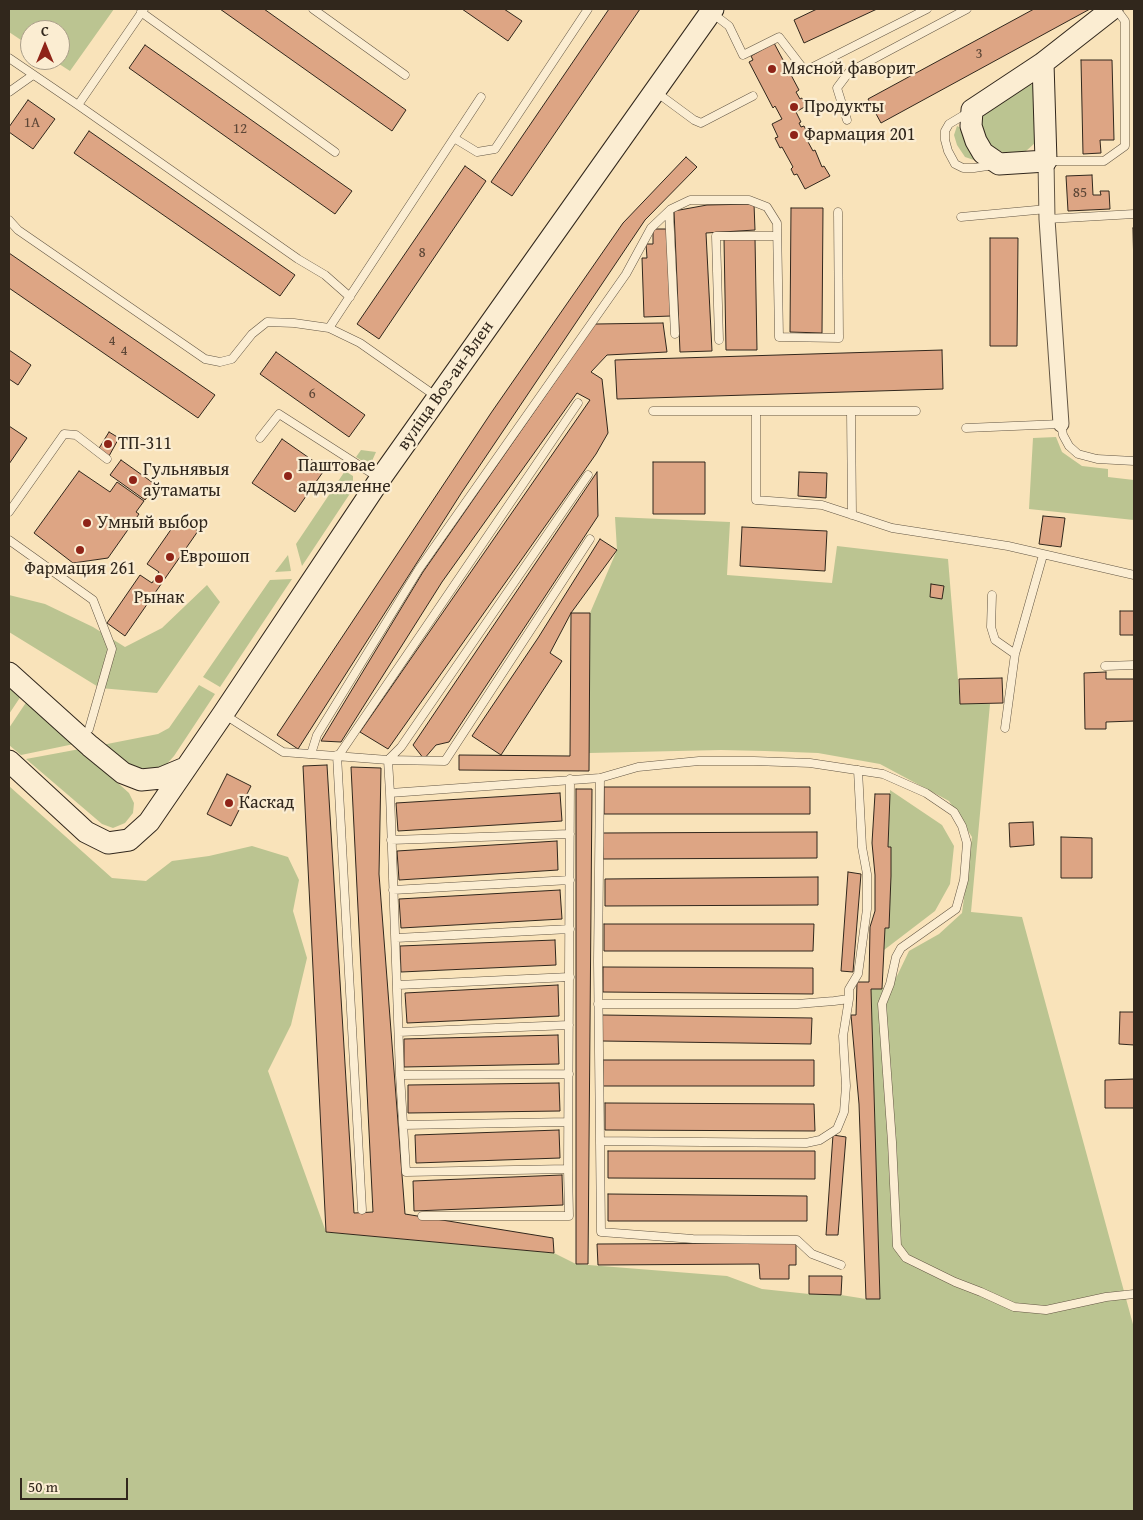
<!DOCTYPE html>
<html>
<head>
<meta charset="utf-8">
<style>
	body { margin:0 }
	#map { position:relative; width:1143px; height:1520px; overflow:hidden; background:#f9e3ba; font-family:"Gentium Book Plus",serif }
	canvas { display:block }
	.frame { position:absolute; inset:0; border:10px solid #31271c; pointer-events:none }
	.north { position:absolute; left:20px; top:20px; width:50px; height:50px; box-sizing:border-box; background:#fbedd2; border:1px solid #aa9e89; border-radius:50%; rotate:0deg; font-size:14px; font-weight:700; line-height:20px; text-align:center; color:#31271c }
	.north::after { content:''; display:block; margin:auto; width:18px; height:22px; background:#8f2418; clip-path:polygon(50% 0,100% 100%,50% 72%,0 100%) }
	.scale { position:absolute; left:20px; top:1478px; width:108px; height:22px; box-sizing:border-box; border:2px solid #31271c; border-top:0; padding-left:6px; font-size:15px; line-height:18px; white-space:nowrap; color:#31271c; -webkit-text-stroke:4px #fbedd2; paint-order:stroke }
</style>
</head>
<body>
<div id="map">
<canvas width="1143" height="1520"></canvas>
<div class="frame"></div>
<div class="north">С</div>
<div class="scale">50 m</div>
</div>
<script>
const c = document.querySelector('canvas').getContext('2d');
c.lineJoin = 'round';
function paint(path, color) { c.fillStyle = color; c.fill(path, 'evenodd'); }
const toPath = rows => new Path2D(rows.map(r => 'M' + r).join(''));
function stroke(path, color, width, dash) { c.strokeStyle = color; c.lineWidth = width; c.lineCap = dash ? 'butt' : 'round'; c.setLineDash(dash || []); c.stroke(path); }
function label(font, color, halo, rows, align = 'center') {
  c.font = font + ' "Gentium Book Plus",serif'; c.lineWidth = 4.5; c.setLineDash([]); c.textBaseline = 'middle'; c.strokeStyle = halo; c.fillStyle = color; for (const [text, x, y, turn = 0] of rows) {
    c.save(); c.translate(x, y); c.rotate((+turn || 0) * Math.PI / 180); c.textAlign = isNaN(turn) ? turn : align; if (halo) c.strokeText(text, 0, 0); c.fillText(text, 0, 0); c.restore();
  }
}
const green = toPath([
	[9,9,114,9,70,71,53,60,60,60,60,30,30,30,30,46,9,32],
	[1030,84,1034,86,1035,143,1026,151,1016,155,1006,154,993,147,987,141,982,132,982,114],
	[957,126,961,128,967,145,975,158,974,160,965,157,957,145,954,135],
	[1056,437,1062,452,1082,466,1108,469,1108,477,1134,480,1134,520,1029,509,1033,438],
	[361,450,376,452,372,461,364,462,356,457],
	[345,471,353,476,353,489,302,566,296,544],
	[615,517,730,522,727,575,832,583,837,546,948,559,960,704,990,704,971,912,1022,917,1134,1328,1134,1511,9,1511,9,786,112,878,146,881,172,861,209,856,252,846,288,857,299,880,293,911,307,958,291,1025,268,1071,326,1232,554,1253,576,1264,727,1276,762,1289,809,1294,841,1295,866,1299,880,1298,871,989,882,989,897,976,909,951,939,934,962,913,972,837,949,801,880,764,818,753,765,751,721,750,589,753,590,613,617,550],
	[288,555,291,571,275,572],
	[292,579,220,687,203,677,270,580],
	[207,585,220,602,157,693,100,688,9,632,9,595,45,604,93,627,125,647,162,628],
	[9,685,21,696,9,714],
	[199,685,215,694,174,756,164,767,142,773,102,745,158,734,169,728],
	[27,701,74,744,21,755,9,745,9,728],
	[80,749,129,793,134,803,133,813,125,823,113,828,102,824,26,759],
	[890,790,942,825,954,846,950,884,935,911,884,950,885,928,889,928,891,876,888,847]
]);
const building = toPath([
	[220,9,264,9,406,110,392,131,220,9],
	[462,9,504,9,522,21,508,41,462,9],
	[609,9,640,9,512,196,491,182,609,9],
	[817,9,877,9,804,43,794,20,817,9],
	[1034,9,1090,9,881,123,868,99,1034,9],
	[774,43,799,90,796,92,800,99,802,98,806,106,796,112,801,122,799,123,801,127,804,126,810,138,807,140,813,151,815,150,822,167,824,166,830,176,805,189,797,174,794,175,791,169,793,167,782,147,780,148,775,138,778,137,772,124,782,119,775,106,773,108,749,62,753,60,751,56,774,43],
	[145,45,352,191,335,214,129,68,145,45],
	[1081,60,1112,60,1114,140,1100,140,1101,153,1083,154,1081,60],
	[28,100,55,119,33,149,9,132,9,127,28,100],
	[89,131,295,275,280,296,74,153,89,131],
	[686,157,697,167,645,220,462,492,298,749,277,735,491,413,623,223,686,157],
	[465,166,486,181,379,339,357,324,465,166],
	[1092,175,1093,195,1101,195,1100,191,1109,191,1110,209,1068,211,1066,176,1092,175],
	[754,204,755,230,706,233,712,351,680,352,674,211,707,205,754,204],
	[791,208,823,208,822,333,790,332,791,208],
	[1133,228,1134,228,1134,272,1133,228],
	[653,229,669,229,671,316,644,317,642,258,647,258,646,244,653,244,653,229],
	[755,238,757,350,726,350,724,239,755,238],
	[990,238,1018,238,1017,346,990,346,990,238],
	[9,253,215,395,198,418,9,288,9,253],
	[663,323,667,352,607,355,591,372,602,379,608,433,596,454,388,749,360,732,590,400,577,393,442,582,341,742,321,741,423,572,586,337,590,329,596,324,663,323],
	[9,350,31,365,18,385,9,379,9,350],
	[942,350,943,389,617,399,615,360,942,350],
	[276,352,365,415,349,437,260,374,276,352],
	[9,426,27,438,9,464,9,426],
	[109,432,119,438,109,456,98,450,109,432],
	[282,439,325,469,295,512,252,483,282,439],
	[121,460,156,485,145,500,110,475,121,460],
	[653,462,705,462,705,514,653,514,653,462],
	[79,471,110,492,117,482,144,501,136,512,139,514,108,558,73,563,34,533,79,471],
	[597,472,598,516,449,742,436,745,424,759,413,745,597,472],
	[799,472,827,473,826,498,798,496,799,472],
	[1043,516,1065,518,1061,547,1039,544,1043,516],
	[179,518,198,531,125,636,107,623,140,575,152,583,159,572,147,564,179,518],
	[742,527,827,531,825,571,740,566,742,527],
	[600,539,617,550,571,613,550,653,562,661,501,755,472,736,538,638,600,539],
	[931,584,944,586,942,599,930,597,931,584],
	[1120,611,1134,611,1134,635,1120,635,1120,611],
	[571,613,590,613,589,771,459,770,459,755,570,756,571,613],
	[1106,672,1106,679,1134,679,1134,721,1106,722,1106,729,1085,729,1084,673,1106,672],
	[1002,678,1003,703,960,704,959,679,1002,678],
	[327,765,354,1213,373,1212,351,767,381,768,379,874,405,1214,553,1238,554,1253,326,1232,303,766,327,765],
	[227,774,251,786,231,826,207,814,227,774],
	[604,787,810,787,810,814,604,814,604,787],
	[576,789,592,789,588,1264,576,1264,576,789],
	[560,793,562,821,398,831,396,803,560,793],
	[875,794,890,794,888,847,891,847,891,876,889,928,885,928,882,989,871,989,880,1299,866,1299,859,1104,851,1015,856,1015,857,982,869,982,870,927,875,911,875,875,872,843,875,794],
	[1033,822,1034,845,1010,847,1009,823,1033,822],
	[817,832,817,858,603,859,602,833,817,832],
	[1061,837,1092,838,1092,878,1061,878,1061,837],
	[557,841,558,870,399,880,397,851,557,841],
	[848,872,861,874,853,972,841,971,848,872],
	[818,877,818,905,605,906,605,879,818,877],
	[560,890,562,919,401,928,399,899,560,890],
	[604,924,814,924,813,951,604,951,604,924],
	[555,940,556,965,401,972,400,946,555,940],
	[603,967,813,968,813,994,603,992,603,967],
	[558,985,559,1016,407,1023,405,993,558,985],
	[1120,1012,1134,1012,1134,1045,1119,1044,1120,1012],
	[602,1015,812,1018,811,1044,602,1041,602,1015],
	[558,1035,559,1064,404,1067,404,1039,558,1035],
	[603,1060,814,1060,814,1086,603,1086,603,1060],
	[1134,1079,1134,1108,1105,1108,1105,1080,1134,1079],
	[559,1083,560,1111,408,1113,408,1085,559,1083],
	[605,1103,814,1104,815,1131,605,1130,605,1103],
	[559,1130,560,1158,416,1163,415,1135,559,1130],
	[833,1135,846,1137,838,1235,826,1235,833,1135],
	[608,1151,815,1151,815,1179,608,1178,608,1151],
	[562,1175,563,1205,414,1211,413,1181,562,1175],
	[608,1194,807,1196,807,1221,608,1221,608,1194],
	[796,1243,796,1265,789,1265,789,1279,760,1279,759,1264,598,1265,597,1244,796,1243],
	[809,1276,842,1276,841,1295,809,1294,809,1276]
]);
const lane = toPath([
	[313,9,405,75],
	[141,12,335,152],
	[712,13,729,26,743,55,779,37,805,71,927,9],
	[9,58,78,105,298,259,325,275,350,297],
	[9,92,33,75],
	[656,92,694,120,701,123,753,96],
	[78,105,144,9],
	[969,112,949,124,945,131,945,140,948,151,955,164,963,168,974,168,994,165],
	[847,120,837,88,849,72,967,9],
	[454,138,477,152,495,149,588,9],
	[1047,161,1104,161,1125,146,1125,21,1116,9],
	[669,211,675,334],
	[961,217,1047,209],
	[1047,219,1134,214],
	[9,220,18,230,205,359,220,362,232,359,252,334,267,322,294,323,329,328,360,343,437,397],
	[329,328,481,97],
	[719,340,716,236,777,236],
	[653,411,756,411],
	[851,411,852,515],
	[916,411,756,411,756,500,822,505,892,528,1008,546,1134,575],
	[966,428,1061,424,1063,435,1069,446,1078,454,1097,459,1134,461],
	[260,438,279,414,379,478],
	[9,512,64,434,76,435,107,459],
	[9,540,93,600,112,649,89,729],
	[992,595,991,627,995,640,1015,654],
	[1105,666,1134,665],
	[225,715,283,752,388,760,390,793,600,778,598,961,601,1232,693,1239,797,1240,812,1254,841,1265],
	[1005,728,1015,654,1043,555],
	[311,754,317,735,419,569,626,274,651,228,671,209,690,200,749,200,767,207,777,223,779,337,839,338,838,212],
	[337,755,362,1210],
	[339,755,578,403],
	[388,760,401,747,588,475],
	[388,760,445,761,590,539],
	[600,778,638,767,699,761,754,761,810,763,883,774,926,793,954,812,962,826,967,843,964,880,956,909,901,948,896,957,890,984,882,1004,892,1142,897,1246,906,1258,955,1282,981,1292,1014,1307,1046,1310,1106,1297,1134,1294],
	[390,793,400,1075,406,1172,568,1169,570,779],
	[391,840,570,834],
	[393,890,570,880],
	[396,938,570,929],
	[398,985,570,977],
	[849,999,849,989,858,974,867,909,867,874,862,847,858,770],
	[598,1004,797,1004,834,1001,849,999,843,1036,846,1086,844,1112,837,1129,820,1140,806,1143,600,1141],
	[399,1032,569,1025],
	[400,1075,569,1074],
	[403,1125,568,1122],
	[422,1216,569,1216,568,1169]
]);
const street = toPath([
	[1046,161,1047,219,1061,424]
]);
const secondary = toPath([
	[1043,63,1046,161,999,164,983,153,976,141,971,126,972,110,1043,63,1112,9],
	[9,673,90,746,123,773,141,780,161,778,185,768],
	[9,761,86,832,108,843,129,840,149,822,223,714,380,479,713,9]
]);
const markers = [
	[772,69,5,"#8f2418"],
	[794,107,5,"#8f2418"],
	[794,135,5,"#8f2418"],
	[108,444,5,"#8f2418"],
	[288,476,5,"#8f2418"],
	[133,480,5,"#8f2418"],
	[87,523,5,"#8f2418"],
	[80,550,5,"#8f2418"],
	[170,557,5,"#8f2418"],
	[159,579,5,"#8f2418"],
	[229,803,5,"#8f2418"]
];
const numberNames = [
	["3",979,54],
	["1А",32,123],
	["12",240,129],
	["85",1080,193],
	["8",422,253],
	["4",112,341],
	["4",124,351],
	["6",312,394]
];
const poiNames = [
	["Мясной фаворит",782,69],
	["Продукты",804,107],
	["Фармация 201",804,135],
	["ТП-311",118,444],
	["Паштовае",298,466],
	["аддзяленне",298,487],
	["Гульнявыя",143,470],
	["аўтаматы",143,491],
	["Умный выбор",97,523],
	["Еврошоп",180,557],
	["Фармация 261",80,569,"center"],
	["Рынак",159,598,"center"],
	["Каскад",239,803]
];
const streetNames = [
	["вуліца Воз-ан-Влен",446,386,-55]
];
paint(green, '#bbc491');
paint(building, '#dda584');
stroke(building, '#31271c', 1);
stroke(lane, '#635644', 9);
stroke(street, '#635644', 17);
stroke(secondary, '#31271c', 23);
stroke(lane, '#fbedd2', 8);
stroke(street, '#fbedd2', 15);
stroke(secondary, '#fbedd2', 21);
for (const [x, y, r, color] of markers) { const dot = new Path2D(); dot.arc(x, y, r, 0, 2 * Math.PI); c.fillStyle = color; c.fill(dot); stroke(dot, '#fbedd2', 2); }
label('15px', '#5c4636', null, numberNames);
label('18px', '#31271c', '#fbedd2', poiNames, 'left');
label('18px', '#31271c', '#fbedd2', streetNames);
</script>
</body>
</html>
